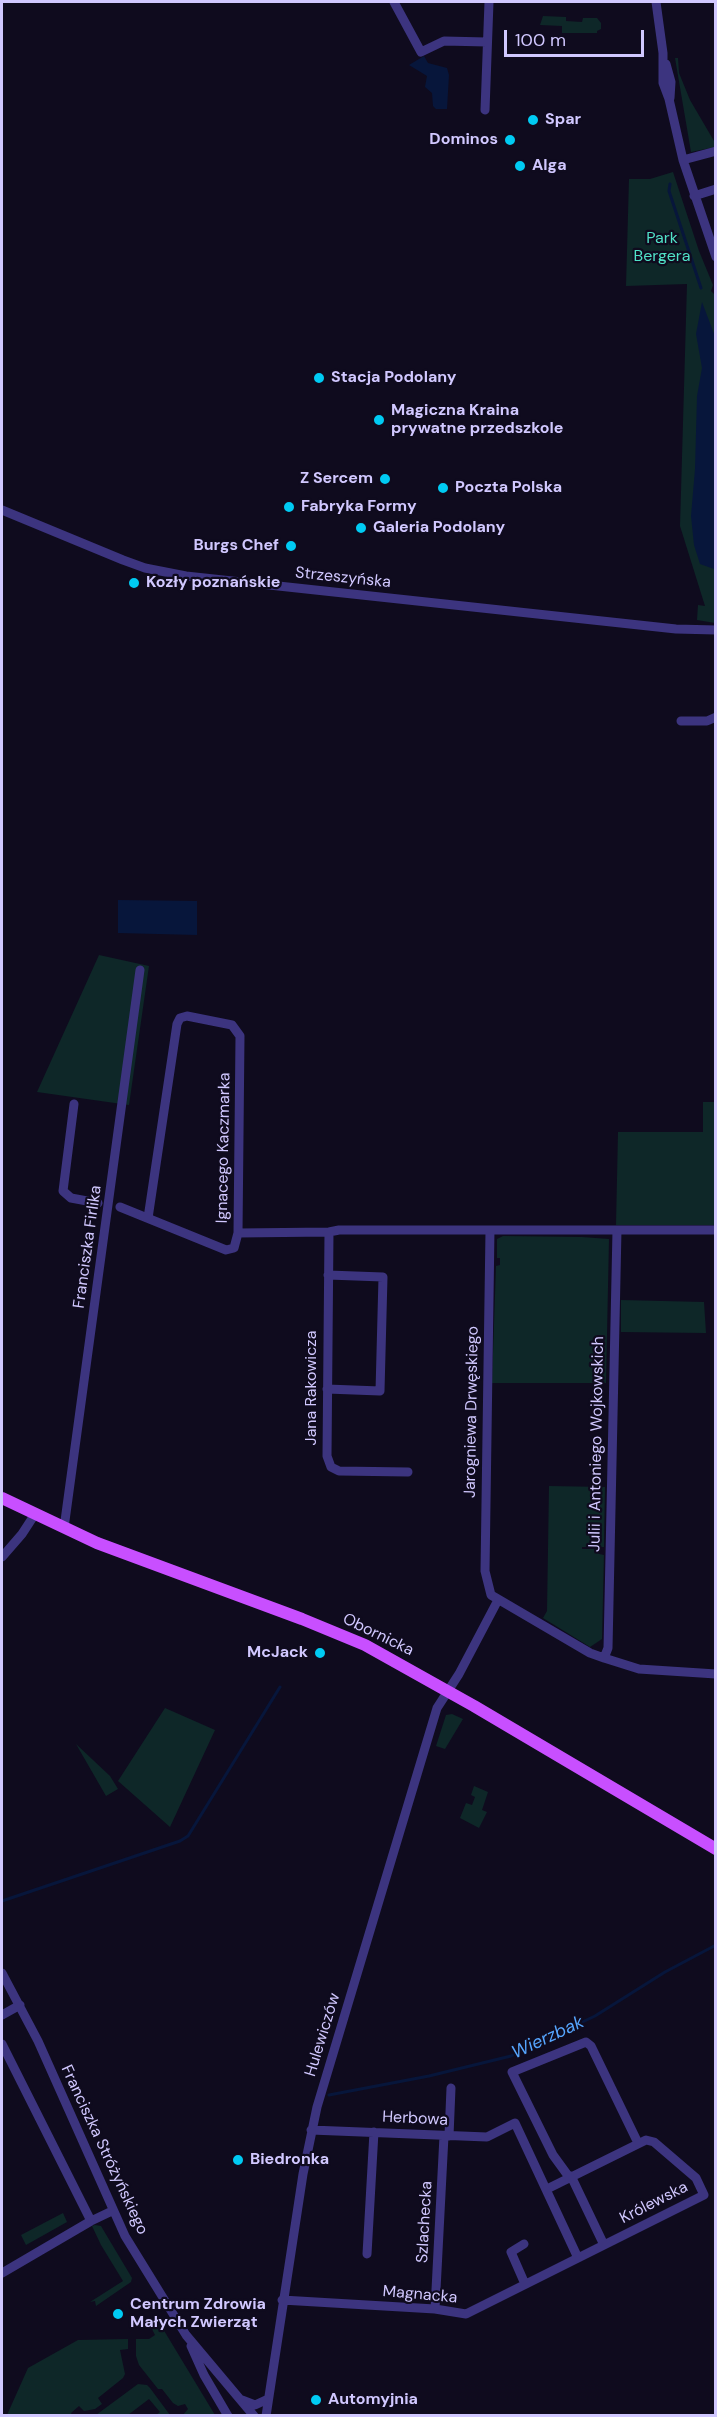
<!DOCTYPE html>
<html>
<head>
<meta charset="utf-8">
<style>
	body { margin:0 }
	#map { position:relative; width:717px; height:2417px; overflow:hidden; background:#0f0b1e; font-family:"DM Sans",sans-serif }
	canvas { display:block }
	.frame { position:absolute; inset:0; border:3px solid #d1c8ff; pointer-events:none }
	.scale { position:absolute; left:504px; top:30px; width:140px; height:27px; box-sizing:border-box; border:3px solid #d1c8ff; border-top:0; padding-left:8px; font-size:18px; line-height:21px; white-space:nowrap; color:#d1c8ff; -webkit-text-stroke:4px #0f0b1e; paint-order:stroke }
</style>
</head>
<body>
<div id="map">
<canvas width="717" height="2417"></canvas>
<div class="frame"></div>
<div class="scale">100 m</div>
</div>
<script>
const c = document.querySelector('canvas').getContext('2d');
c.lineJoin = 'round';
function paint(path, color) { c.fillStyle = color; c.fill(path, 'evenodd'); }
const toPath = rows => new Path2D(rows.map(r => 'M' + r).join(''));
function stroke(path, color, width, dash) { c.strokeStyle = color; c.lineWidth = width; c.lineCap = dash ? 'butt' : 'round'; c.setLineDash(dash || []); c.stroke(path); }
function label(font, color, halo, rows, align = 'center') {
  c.font = font + ' "DM Sans",sans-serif'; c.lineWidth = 4.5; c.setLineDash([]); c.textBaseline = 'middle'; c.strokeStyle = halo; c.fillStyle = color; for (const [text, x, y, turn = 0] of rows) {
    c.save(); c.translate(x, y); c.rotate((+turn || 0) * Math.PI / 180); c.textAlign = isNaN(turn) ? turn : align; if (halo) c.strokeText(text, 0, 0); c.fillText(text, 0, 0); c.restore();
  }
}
const green = toPath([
	[543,16,566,17,566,21,582,22,583,18,597,18,601,23,601,29,597,31,597,33,562,33,562,26,540,25],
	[675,58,678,58,679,73,690,100,714,141,715,140,715,147,691,152],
	[673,172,699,251,713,285,711,291,715,295,715,623,697,620,698,605,705,606,680,526,687,284,626,286,629,179,650,179],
	[99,955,149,966,129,1105,37,1092],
	[703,1102,715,1102,715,1225,616,1225,618,1132,703,1132],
	[503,1236,582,1237,609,1239,606,1383,492,1383,496,1266,500,1265,500,1258,497,1258,497,1239],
	[621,1300,704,1302,706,1333,621,1332],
	[549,1486,605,1487,604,1547,582,1547,582,1549,594,1549,599,1554,604,1555,602,1639,590,1647,543,1618,547,1611],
	[165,1708,215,1730,170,1827,118,1781],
	[452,1714,463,1719,445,1749,436,1746,446,1715],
	[76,1744,110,1776,118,1789,106,1796],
	[474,1786,488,1792,482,1810,487,1812,479,1828,460,1818,466,1803,472,1805,475,1797,471,1795],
	[63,2213,67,2222,26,2245,21,2235],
	[95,2225,101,2226,132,2278,131,2282,96,2306,95,2301,90,2302,123,2281,101,2245,92,2226],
	[157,2319,215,2415,183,2415,188,2409,185,2404,178,2406,173,2403,162,2389,158,2389,139,2365,136,2356,136,2339,149,2339,155,2335,149,2323],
	[128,2339,128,2349,120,2350,125,2374,123,2378,98,2398,102,2404,95,2409,84,2411,79,2406,71,2413,72,2415,7,2415,28,2368,78,2340],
	[138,2384,147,2385,150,2388,170,2415,156,2415,160,2412,149,2399,128,2415,96,2415]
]);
const water = toPath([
	[424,56,428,63,447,68,449,75,447,109,436,109,433,106,432,93,425,87,427,76,409,65],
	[702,302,716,339,715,573,714,569,700,564,694,545,691,516,695,469,697,396,702,368,696,334],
	[118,900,197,901,197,935,118,933]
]);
const stream = toPath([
	[670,184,669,191,701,288],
	[2,1901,180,1841,188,1836,280,1687],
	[329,2095,429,2076,511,2056,595,2016,665,1972,716,1945]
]);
const minor = toPath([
	[394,2,421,52,444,41,487,42],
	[656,2,663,53,663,83,669,99,683,160,716,257],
	[666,64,671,82,670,98],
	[485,110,489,2],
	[683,160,716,151],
	[694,196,716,189],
	[2,510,123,560,145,568,186,576,676,629,716,630],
	[681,721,707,721,716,717],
	[74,1104,63,1191,71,1198,98,1203],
	[120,1207,226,1250,234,1248,238,1233,240,1036,232,1025,187,1016,180,1018,177,1024,148,1218],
	[490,1230,485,1571,491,1595,590,1653,604,1658,639,1669,716,1674],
	[329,1232,327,1456,331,1467,339,1471,408,1472],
	[238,1233,329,1232,339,1230,716,1230],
	[327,1389,380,1391,383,1277,328,1275],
	[64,1528,140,970],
	[2,1557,22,1534,35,1514],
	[604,1658,608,1648,617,1230],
	[2,1973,38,2041,125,2236,186,2335,254,2416],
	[2,2015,20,2005],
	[2,2044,91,2221],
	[311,2130,487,2137,515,2123,578,2258],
	[449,2136,451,2088],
	[571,2176,604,2245],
	[569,2177,553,2155,512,2072,586,2042,591,2046,638,2143],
	[524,2244,511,2252,525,2284],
	[367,2254,374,2132],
	[2,2273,91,2221,112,2211],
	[282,2300,435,2309,466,2314,704,2195,696,2178,654,2142,646,2140,547,2189],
	[435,2309,444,2136],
	[191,2346,204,2375,228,2416],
	[242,2400,255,2405,268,2399],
	[266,2416,303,2174,317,2107,437,1708,459,1674,498,1600]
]);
const major = toPath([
	[2,1498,97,1543,302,1619,365,1645,474,1706,716,1849]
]);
const markers = [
	[533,120,6,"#00cbf3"],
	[510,140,6,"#00cbf3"],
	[520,166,6,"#00cbf3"],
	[319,378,6,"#00cbf3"],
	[379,420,6,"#00cbf3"],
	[385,479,6,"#00cbf3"],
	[443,488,6,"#00cbf3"],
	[289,507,6,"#00cbf3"],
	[361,528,6,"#00cbf3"],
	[291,546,6,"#00cbf3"],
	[134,583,6,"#00cbf3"],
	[320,1653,6,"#00cbf3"],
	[238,2160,6,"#00cbf3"],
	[118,2314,6,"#00cbf3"],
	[316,2400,6,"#00cbf3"]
];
const poiNames = [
	["Spar",545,120],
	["Dominos",498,140,"right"],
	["Alga",532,166],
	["Stacja Podolany",331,378],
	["Magiczna Kraina",391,411],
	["prywatne przedszkole",391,429],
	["Z Sercem",373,479,"right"],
	["Poczta Polska",455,488],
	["Fabryka Formy",301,507],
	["Galeria Podolany",373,528],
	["Burgs Chef",279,546,"right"],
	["Kozły poznańskie",146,583],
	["McJack",308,1653,"right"],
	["Biedronka",250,2160],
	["Centrum Zdrowia",130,2305],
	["Małych Zwierząt",130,2323],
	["Automyjnia",328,2400]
];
const parkNames = [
	["Park",662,239],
	["Bergera",662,257]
];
const streetNames = [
	["Strzeszyńska",343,578,6],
	["Ignacego Kaczmarka",224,1148,-89],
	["Franciszka Firlika",88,1247,-82],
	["Jana Rakowicza",312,1388,-90],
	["Jarogniewa Drwęskiego",472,1412,-89],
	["Julii i Antoniego Wojkowskich",597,1444,-89],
	["Obornicka",378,1635,26],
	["Hulewiczów",323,2035,-73],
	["Herbowa",415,2119,3],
	["Franciszka Stróżyńskiego",104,2150,65],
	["Królewska",654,2203,-27],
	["Szlachecka",425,2222,-87],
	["Magnacka",420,2295,5]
];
const waterNames = [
	["Wierzbak",548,2038,-25]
];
paint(green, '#0e2728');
paint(water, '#07163b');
stroke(stream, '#07163b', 3);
stroke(minor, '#3c347f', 9);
stroke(major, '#c84fff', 12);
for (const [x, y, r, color] of markers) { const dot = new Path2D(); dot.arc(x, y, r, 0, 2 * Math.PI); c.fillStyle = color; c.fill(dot); stroke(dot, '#0f0b1e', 2); }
label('bold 16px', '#d1c8ff', '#0f0b1e', poiNames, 'left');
label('16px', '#50e2c7', '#0f0b1e', parkNames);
label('16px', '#d1c8ff', '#0f0b1e', streetNames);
label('italic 18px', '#56a6ff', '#0f0b1e', waterNames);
</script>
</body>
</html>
